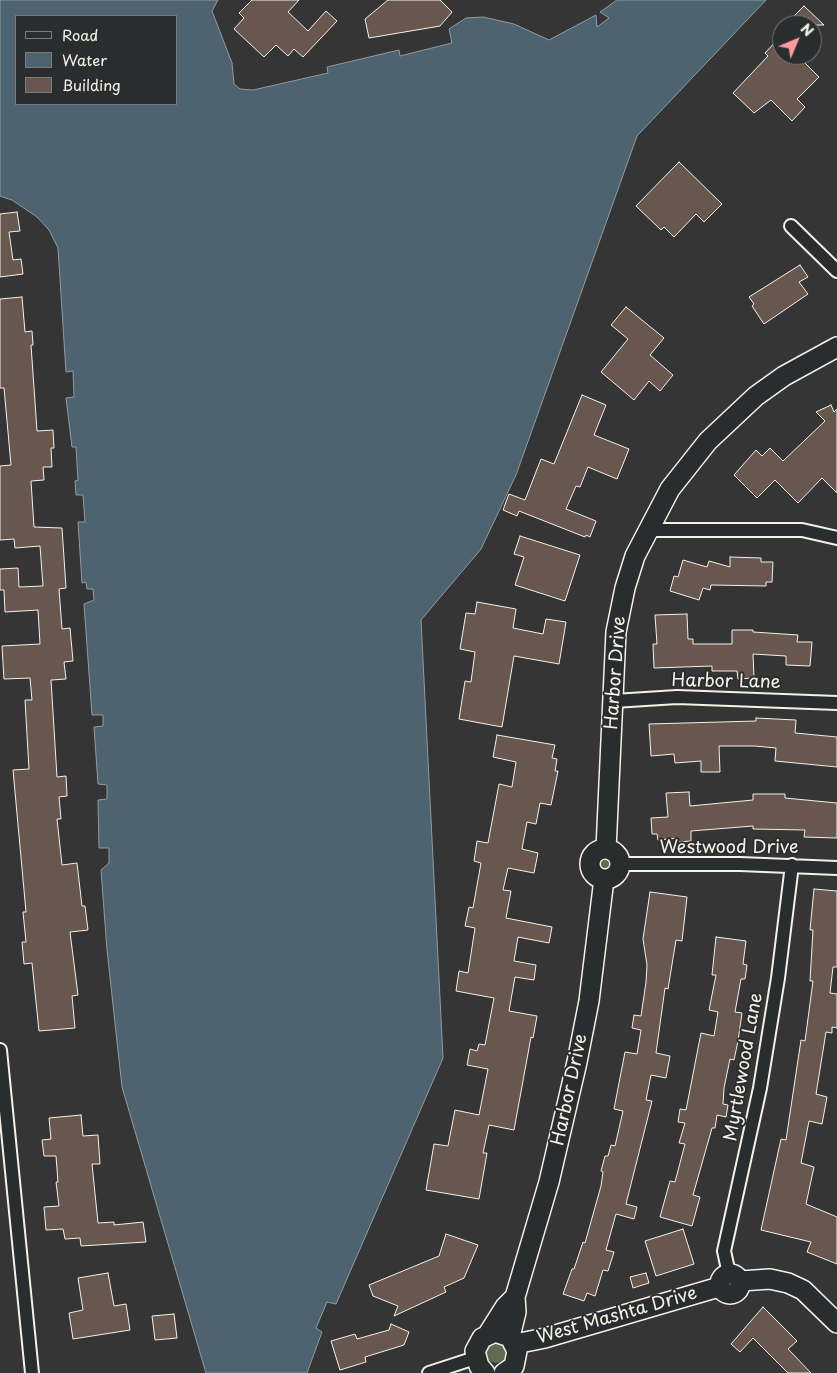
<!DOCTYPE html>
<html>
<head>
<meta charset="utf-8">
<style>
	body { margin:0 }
	#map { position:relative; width:837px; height:1373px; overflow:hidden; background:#363535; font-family:"Playpen Sans",sans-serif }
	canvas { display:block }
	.legend { position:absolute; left:15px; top:15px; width:162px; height:90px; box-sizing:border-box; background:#2a2d2e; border:1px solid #7b7b78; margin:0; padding:6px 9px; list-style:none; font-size:15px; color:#f4f1e8 }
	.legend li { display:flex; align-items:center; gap:10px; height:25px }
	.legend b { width:25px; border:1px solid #7b7b78 }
	.north { position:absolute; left:772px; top:15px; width:50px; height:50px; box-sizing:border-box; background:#2a2d2e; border:1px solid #7b7b78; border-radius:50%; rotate:45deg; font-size:14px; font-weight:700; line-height:20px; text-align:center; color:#f4f1e8 }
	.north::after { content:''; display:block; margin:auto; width:18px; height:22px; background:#ff9aa2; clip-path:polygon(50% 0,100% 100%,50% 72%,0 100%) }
</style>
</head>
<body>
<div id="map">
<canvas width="837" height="1373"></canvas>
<ul class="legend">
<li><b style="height:6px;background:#2a2d2e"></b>Road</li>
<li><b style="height:14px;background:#4d6370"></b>Water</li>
<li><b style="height:14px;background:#67574f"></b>Building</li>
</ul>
<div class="north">N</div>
</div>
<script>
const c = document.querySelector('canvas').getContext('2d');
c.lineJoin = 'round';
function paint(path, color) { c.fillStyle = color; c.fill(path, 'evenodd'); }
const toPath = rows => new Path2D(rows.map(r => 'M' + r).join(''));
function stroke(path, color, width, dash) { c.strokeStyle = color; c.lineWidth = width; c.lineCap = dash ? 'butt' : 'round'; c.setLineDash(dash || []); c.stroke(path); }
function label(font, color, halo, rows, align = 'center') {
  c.font = font + ' "Playpen Sans",sans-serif'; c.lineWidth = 4; c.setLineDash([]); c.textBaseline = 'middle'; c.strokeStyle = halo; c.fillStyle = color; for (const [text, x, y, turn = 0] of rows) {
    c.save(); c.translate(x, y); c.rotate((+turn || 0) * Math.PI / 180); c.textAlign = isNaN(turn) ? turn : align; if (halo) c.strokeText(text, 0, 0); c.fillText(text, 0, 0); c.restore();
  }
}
const green = toPath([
	'597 864a8 8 0 1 1 16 0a8 8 0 1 1-16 0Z',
	'486 1353a10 10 0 1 1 20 0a10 10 0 1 1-20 0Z'
]);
const water = toPath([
	[0,0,218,0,212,11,232,63,234,84,240,89,253,90,328,73,327,67,399,50,400,56,452,43,449,29,466,18,483,17,514,24,549,40,596,15,597,27,609,18,600,12,617,0,766,0,637,136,516,475,481,549,421,620,443,1058,336,1304,327,1302,316,1328,322,1332,307,1373,206,1373,122,1087,107,950,101,870,109,863,109,848,99,848,98,800,107,799,107,785,98,784,94,727,103,726,103,715,92,715,84,604,94,600,93,589,87,589,86,582,82,583,78,522,85,522,83,495,76,495,75,481,78,480,76,447,72,447,66,398,74,397,73,371,66,372,58,248,49,230,37,217,12,200,0,196,0,0],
	[16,16,176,16,176,104,16,104,16,16]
]);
const building = toPath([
	[252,0,299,0,288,12,308,31,326,11,337,21,303,57,294,49,288,56,276,45,264,57,234,29,244,18,239,13,252,0],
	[388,0,440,0,452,12,440,26,369,38,365,19,388,0],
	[804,6,824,25,785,25,804,6],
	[782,35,782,55,812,55,805,63,819,77,797,99,805,107,792,121,771,100,754,113,733,93,768,56,765,53,782,35],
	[679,162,722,204,704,222,696,214,674,237,664,227,661,230,636,206,679,162],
	[17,212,20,231,9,232,13,260,21,259,23,274,0,277,0,214,17,212],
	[800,265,808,277,799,282,808,294,764,324,752,306,754,304,749,297,800,265],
	[22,297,25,332,32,331,33,345,31,345,37,431,53,430,54,448,51,448,52,467,43,467,44,480,31,481,34,527,62,528,66,588,59,589,62,629,70,628,73,661,64,662,66,679,51,680,57,777,66,776,67,796,59,797,61,819,57,819,62,865,77,863,82,906,85,906,88,930,70,932,78,995,72,996,75,1028,39,1031,32,963,24,964,22,942,26,942,23,912,26,912,13,770,29,769,25,700,32,700,30,678,4,679,2,646,40,644,38,610,5,612,4,590,0,590,0,569,18,568,19,587,43,586,40,546,15,548,14,539,0,540,0,466,11,465,4,388,0,388,0,299,22,297],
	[626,307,664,338,650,355,673,375,660,391,649,381,634,400,601,372,628,339,611,325,626,307],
	[582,395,606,405,594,435,629,449,617,479,588,467,580,487,576,486,566,509,596,521,590,537,586,535,585,537,519,511,517,516,503,510,509,494,525,500,541,459,554,464,582,395],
	[831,405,834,412,837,409,837,493,822,478,798,503,775,480,757,498,734,475,756,450,762,456,770,448,783,461,825,421,816,412,831,405],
	[520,536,580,555,565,601,515,585,524,557,514,554,520,536],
	[730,557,761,558,761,562,773,562,772,582,766,582,766,586,711,585,710,590,703,588,699,600,670,591,674,576,678,577,683,560,707,567,709,561,730,567,730,557],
	[477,602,516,609,513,628,543,634,546,619,566,622,559,664,514,656,502,727,459,719,465,681,471,682,475,652,460,649,466,613,475,614,477,602],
	[687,614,688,639,693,639,693,644,732,644,732,630,753,630,753,632,798,635,797,642,812,642,810,666,786,665,786,656,753,654,754,678,738,679,737,671,712,671,712,666,654,668,653,644,657,644,655,615,687,614],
	[756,718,796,720,795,733,837,737,837,767,775,761,776,748,755,746,719,746,720,772,701,772,701,761,675,763,674,754,651,756,649,724,756,721,756,718],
	[497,735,555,745,552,758,557,759,555,771,558,771,551,805,540,803,536,824,527,822,522,849,538,853,534,873,508,868,503,890,511,891,506,918,552,927,549,943,518,937,514,961,536,965,534,980,515,977,509,1011,537,1016,533,1038,531,1037,514,1130,489,1125,483,1153,487,1153,479,1199,426,1190,434,1144,448,1146,455,1110,479,1115,488,1069,467,1065,470,1049,477,1051,479,1044,485,1045,494,998,456,991,459,971,468,973,475,928,465,926,469,907,473,908,481,863,474,861,477,841,488,843,499,784,512,787,516,762,493,757,497,735],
	[689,792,690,806,753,800,753,794,785,794,785,798,837,803,837,838,804,837,805,830,753,829,753,826,691,831,691,841,679,842,678,838,658,840,657,834,652,834,651,818,668,817,666,793,689,792],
	[814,889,837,891,837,967,833,967,830,993,837,994,837,1028,832,1027,832,1033,826,1032,816,1094,827,1097,822,1124,809,1121,801,1163,814,1167,806,1204,837,1217,837,1264,807,1252,811,1242,761,1230,781,1139,786,1140,801,1040,805,1041,813,981,810,981,813,930,810,930,814,889],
	[650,892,687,897,682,941,676,940,668,989,665,988,656,1053,670,1056,666,1078,651,1075,646,1100,652,1101,626,1204,637,1207,634,1219,616,1214,606,1250,614,1252,608,1271,603,1270,595,1296,587,1293,584,1301,563,1294,572,1269,574,1269,583,1242,585,1243,601,1186,603,1172,601,1171,605,1156,608,1156,611,1145,615,1146,623,1111,614,1109,625,1052,637,1054,641,1030,632,1028,634,1015,641,1016,646,982,647,965,643,939,650,892],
	[716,937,746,941,743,964,747,965,745,979,741,979,735,1012,742,1013,738,1041,734,1060,730,1059,724,1088,723,1104,728,1105,726,1117,717,1115,715,1128,712,1128,693,1195,700,1197,692,1226,660,1217,670,1181,675,1182,685,1144,679,1143,685,1123,678,1122,680,1109,686,1110,701,1033,714,1036,718,1012,709,1010,716,975,712,975,716,937],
	[81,1115,83,1136,98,1135,100,1164,92,1164,98,1223,114,1222,114,1225,143,1222,146,1242,81,1246,80,1238,65,1239,63,1229,46,1230,44,1207,59,1206,56,1182,58,1182,56,1156,44,1156,42,1140,51,1139,49,1118,81,1115],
	[683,1229,694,1264,656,1276,645,1241,683,1229],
	[446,1234,478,1245,464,1278,444,1287,446,1292,394,1316,398,1306,373,1296,369,1285,439,1256,446,1234],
	[108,1273,114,1306,126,1304,130,1330,73,1339,69,1313,83,1310,78,1278,108,1273],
	[646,1273,649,1283,633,1288,630,1277,646,1273],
	[763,1307,797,1341,788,1349,811,1373,788,1373,753,1338,740,1352,731,1344,763,1307],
	[174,1314,177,1338,155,1340,152,1316,174,1314],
	[391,1324,409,1332,404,1345,365,1357,366,1362,340,1370,331,1341,355,1334,357,1339,389,1330,391,1324]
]);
const street = toPath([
	[791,226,837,271],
	[647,530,802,530,837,538],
	[614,701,677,697,837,703],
	[620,864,740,864,837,868],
	[0,1050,32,1373],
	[729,1274,724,1251,760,1088,778,978,792,865],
	[429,1373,475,1358]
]);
const secondary = toPath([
	'590 864a15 15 0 1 1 30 0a15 15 0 1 1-30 0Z',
	[606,849,616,632,625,588,635,556,670,489,708,441,756,396,784,376,837,347],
	'720 1284a10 10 0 1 1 20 0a10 10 0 1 1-20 0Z',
	[740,1281,770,1279,788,1283,803,1290,837,1323],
	[488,1334,505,1307,515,1297],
	[510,1337,516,1312,515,1297,549,1182,577,1062,589,1001,604,879],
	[515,1344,545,1338,719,1287],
	[485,1373,479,1366,475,1351,482,1338,495,1332,510,1337,517,1351,514,1366,504,1373]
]);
const streetNames = [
	["Harbor Drive",616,673,-86],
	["Harbor Lane",726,682,1],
	["Westwood Drive",729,848],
	["Myrtlewood Lane",744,1067,-80],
	["Harbor Drive",570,1090,-78],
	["West Mashta Drive",617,1316,-16]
];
paint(green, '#626a50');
paint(water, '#4d6370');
stroke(water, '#909ca0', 1);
paint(building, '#67574f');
stroke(building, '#f4f1e8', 1);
stroke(street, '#f4f1e8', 16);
stroke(secondary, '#f4f1e8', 22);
stroke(street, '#2a2d2e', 12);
stroke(secondary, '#2a2d2e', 19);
label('18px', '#f4f1e8', '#2a2d2e', streetNames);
</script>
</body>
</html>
